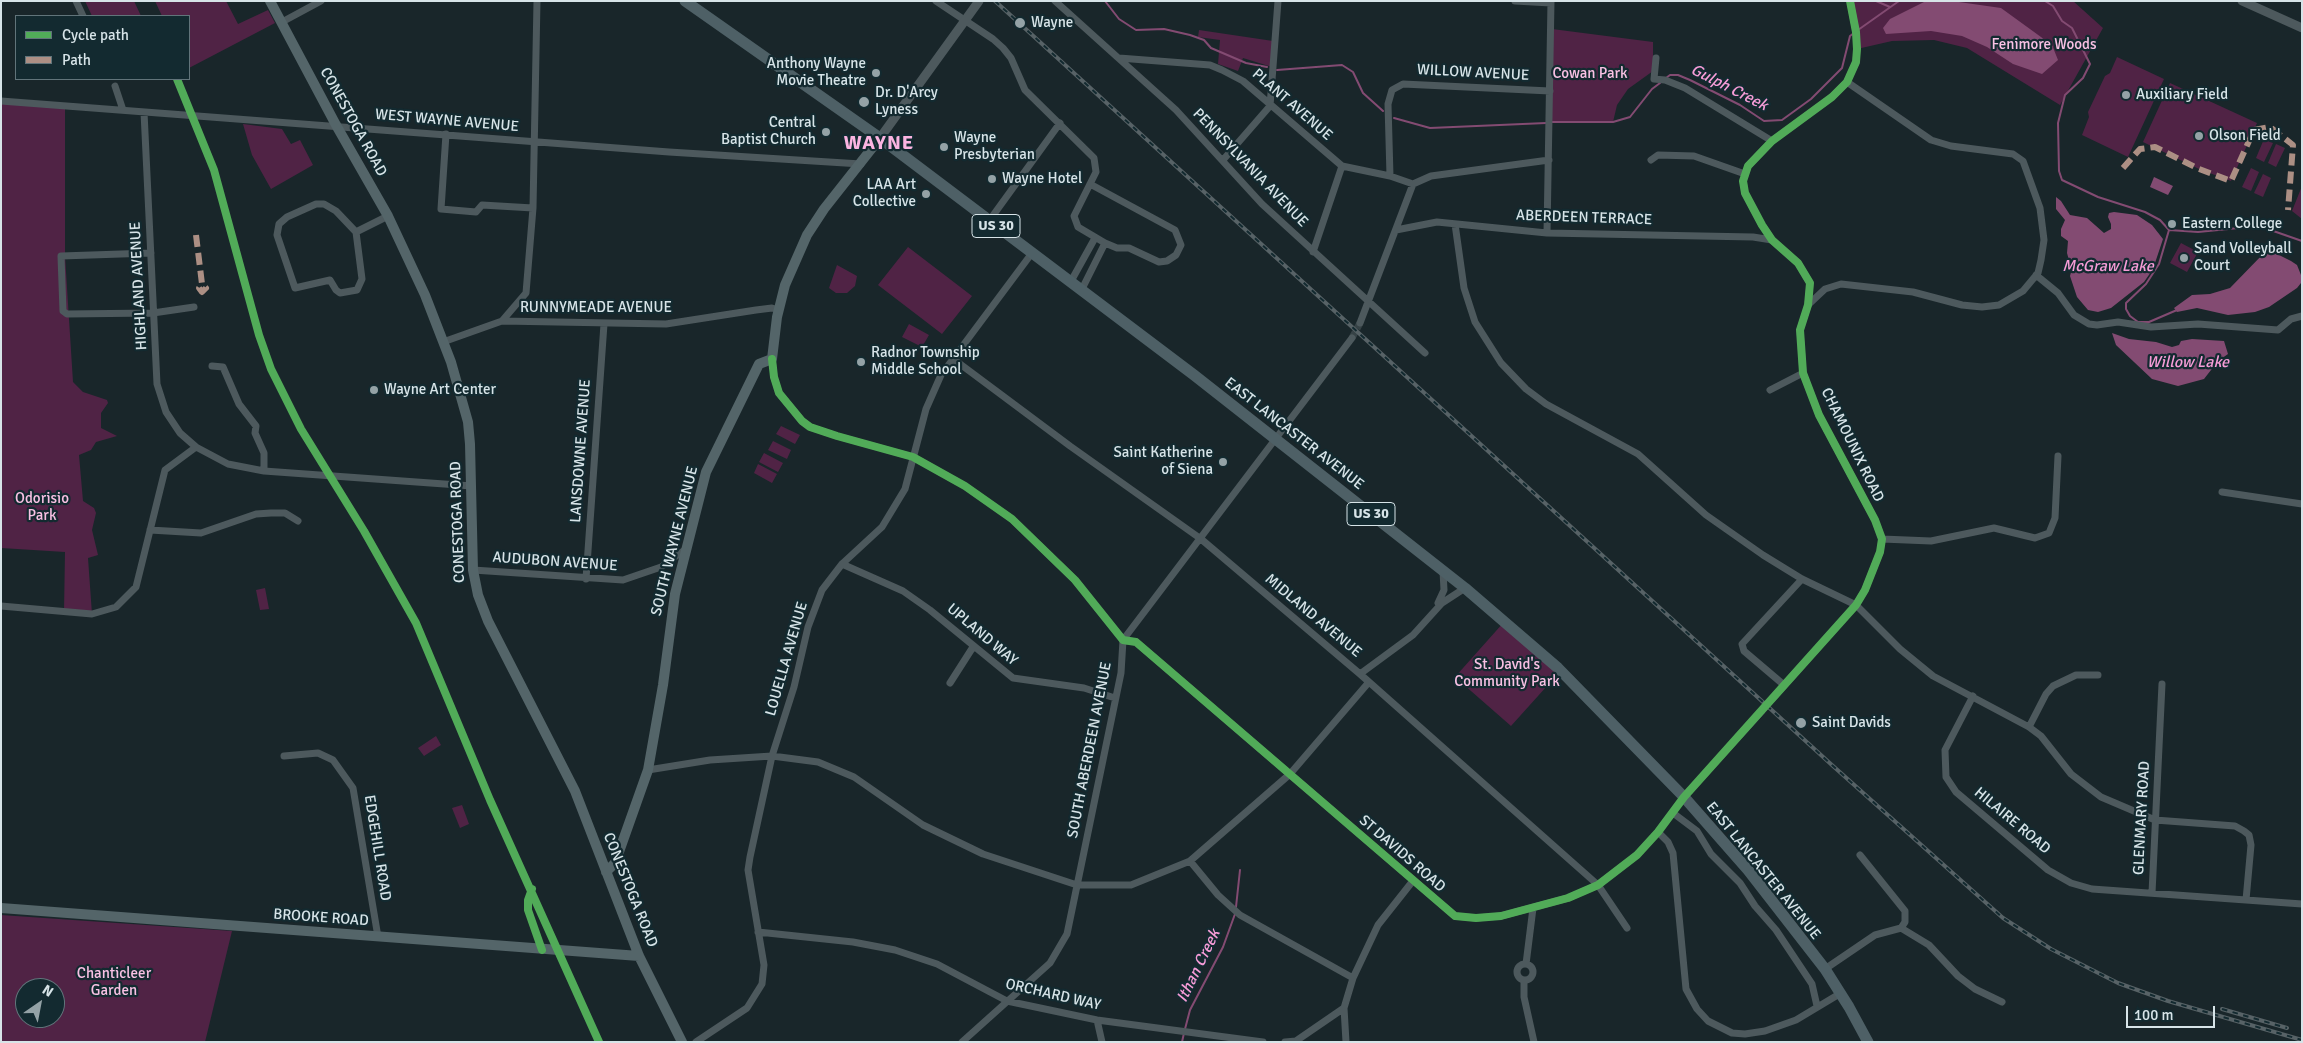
<!DOCTYPE html>
<html>
<head>
<meta charset="utf-8">
<style>
	body { margin:0 }
	#map { position:relative; width:2303px; height:1043px; overflow:hidden; background:#19262a; font-family:Signika,sans-serif }
	canvas { display:block }
	.frame { position:absolute; inset:0; border:2px solid #d7e4e8; pointer-events:none }
	.legend { position:absolute; left:15px; top:15px; width:175px; height:65px; box-sizing:border-box; background:#132a30; border:1px solid #61747a; margin:0; padding:6px 9px; list-style:none; font-size:15px; color:#d7e4e8 }
	.legend li { display:flex; align-items:center; gap:10px; height:25px }
	.legend b { width:25px; border:1px solid #61747a }
	.north { position:absolute; left:15px; top:978px; width:50px; height:50px; box-sizing:border-box; background:#132a30; border:1px solid #61747a; border-radius:50%; rotate:33deg; font-size:14px; font-weight:700; line-height:20px; text-align:center; color:#d7e4e8 }
	.north::after { content:''; display:block; margin:auto; width:18px; height:22px; background:#94a2a6; clip-path:polygon(50% 0,100% 100%,50% 72%,0 100%) }
	.scale { position:absolute; left:2126px; top:1006px; width:89px; height:22px; box-sizing:border-box; border:2px solid #d7e4e8; border-top:0; padding-left:6px; font-size:15px; line-height:18px; white-space:nowrap; color:#d7e4e8; -webkit-text-stroke:4px #132a30; paint-order:stroke }
</style>
</head>
<body>
<div id="map">
<canvas width="2303" height="1043"></canvas>
<div class="frame"></div>
<ul class="legend">
<li><b style="height:6px;background:#51ab58"></b>Cycle path</li>
<li><b style="height:6px;background:#ac8f84"></b>Path</li>
</ul>
<div class="north">N</div>
<div class="scale">100 m</div>
</div>
<script>
const c = document.querySelector('canvas').getContext('2d');
c.lineJoin = 'round';
function paint(path, color) { c.fillStyle = color; c.fill(path, 'evenodd'); }
const toPath = rows => new Path2D(rows.map(r => 'M' + r).join(''));
function stroke(path, color, width, dash) { c.strokeStyle = color; c.lineWidth = width; c.lineCap = dash ? 'butt' : 'round'; c.setLineDash(dash || []); c.stroke(path); }
function label(font, color, halo, rows, align = 'center') {
  c.font = font + ' Signika,sans-serif'; c.lineWidth = 4.5; c.setLineDash([]); c.textBaseline = 'middle'; c.strokeStyle = halo; c.fillStyle = color; for (const [text, x, y, turn = 0] of rows) {
    c.save(); c.translate(x, y); c.rotate((+turn || 0) * Math.PI / 180); c.textAlign = isNaN(turn) ? turn : align; if (halo) c.strokeText(text, 0, 0); c.fillText(text, 0, 0); c.restore();
  }
}
const green = toPath([
	[85,1,134,1,141,16,92,16],
	[155,1,226,1,238,24,268,10,275,23,189,68,189,16,162,16],
	[1850,1,2073,1,2103,28,2060,105,1967,48,1934,40,1892,41,1857,49],
	[1552,29,1653,42,1653,71,1628,89,1617,105,1613,122,1549,122],
	[1199,30,1273,41,1272,67,1243,58,1238,71,1218,64,1220,40,1198,37],
	[2117,57,2164,79,2128,157,2082,135,2089,117,2088,112,2105,76,2110,73],
	[2170,83,2257,123,2231,181,2199,169,2143,142],
	[1,101,65,105,65,256,73,382,83,392,107,400,108,403,101,413,101,428,117,436,96,442,91,450,79,455,83,501,94,508,96,513,92,530,98,555,88,558,92,614,64,612,65,552,1,548],
	[243,124,282,129,291,144,300,140,313,165,271,189,252,155],
	[2264,139,2273,143,2264,162,2256,158],
	[2276,144,2285,148,2276,167,2268,163],
	[2251,168,2259,172,2251,191,2242,187],
	[2263,174,2271,178,2263,197,2254,193],
	[2302,186,2302,219,2292,211],
	[2181,243,2198,252,2187,272,2170,263],
	[908,247,972,296,942,334,878,285],
	[837,265,857,276,855,286,847,293,836,293,829,288],
	[909,324,929,335,922,347,902,337],
	[781,426,800,435,795,444,776,434],
	[773,441,791,450,787,459,768,450],
	[764,453,783,463,778,472,759,462],
	[758,464,777,474,772,483,754,473],
	[265,588,269,609,260,610,256,590],
	[1504,622,1558,668,1556,676,1511,726,1455,677],
	[436,736,441,745,424,756,418,748],
	[462,805,469,824,460,828,452,808],
	[1,915,232,931,205,1042,1,1042],
	[25,988,55,988,55,1018,25,1018]
]);
const water = toPath([
	[1926,1,1952,1,2001,8,2052,45,2058,60,2042,74,2013,64,1987,47,1962,36,1931,31,1886,34,1883,28,1890,19],
	[2154,177,2173,186,2168,195,2150,187],
	[2056,197,2061,201,2070,215,2087,218,2104,233,2111,229,2111,224,2108,217,2109,213,2114,212,2137,215,2152,225,2163,239,2153,269,2144,282,2111,308,2098,312,2088,310,2077,297,2070,276,2073,265,2070,264,2067,253,2068,241,2061,236,2061,229,2065,220,2056,209],
	[2264,253,2275,253,2291,261,2297,265,2301,275,2301,283,2297,288,2269,307,2255,312,2228,315,2197,308,2177,312,2174,308,2192,295,2210,294,2230,288],
	[2112,333,2129,339,2156,342,2172,347,2179,345,2181,341,2192,339,2224,341,2228,354,2218,361,2204,379,2178,386,2152,379,2116,345]
]);
const stream = toPath([
	[1105,1,1119,19,1136,30,1164,29,1190,35,1204,40,1211,48,1246,63,1267,67],
	[1876,1,1890,7],
	[2045,1,2053,6,2062,21,2072,28,2090,64,2083,78,2065,95,2058,123,2059,171,2062,180,2098,197,2145,212,2160,220,2169,230,2198,232,2259,226,2302,241],
	[1858,30,1899,1],
	[1277,70,1342,65,1353,72,1363,93,1383,111],
	[1666,78,1670,75,1678,75,1690,80,1740,105,1764,121,1782,120,1811,99,1842,68,1850,36,1854,33],
	[1394,118,1430,128,1546,123],
	[1551,122,1613,122,1630,117,1652,89,1660,83],
	[2169,230,2159,264,2146,284,2126,303,2126,309,2130,316,2138,322,2149,322,2177,310],
	[1236,907,1240,870],
	[1185,1029,1190,1010,1223,947,1235,914],
	[1182,1042,1184,1033]
]);
const minorTunnel = toPath([
	[1352,338,1360,323],
	[1761,712,1773,698]
]);
const minor = toPath([
	[76,1,83,16],
	[936,1,993,39,1003,48,1011,58,1025,90,1094,158,1096,172,1074,216,1078,227,1105,243,1117,248,1129,248,1159,262,1167,261,1176,255,1181,245,1175,230,1090,184],
	[1055,1,1176,110,1262,204,1425,353],
	[1515,1,1551,3],
	[282,22,321,1],
	[1119,58,1210,65,1222,70,1243,81,1342,166,1390,176,1413,184],
	[1656,58,1654,79,1665,80,1685,88,1772,141],
	[115,86,123,110],
	[1,101,669,152,861,164],
	[144,112,157,384,166,412,180,433,196,447],
	[446,134,441,209,476,212,482,205,533,208],
	[1223,160,1270,106,1278,1],
	[1651,160,1658,155,1694,156,1745,174],
	[1390,176,1388,104,1392,90,1403,84,1550,91],
	[989,221,1060,123],
	[1455,224,1464,288,1475,322,1501,363,1526,389,1546,404,1638,454,1706,515,1763,555,1802,579,1856,605,1900,649,1933,676,2029,727,2041,736,2071,774,2101,797,2155,820,2235,826,2244,831,2249,835,2251,845,2246,900],
	[1396,230,1437,222,1547,233,1753,237,1772,240],
	[356,232,362,279,357,290,340,293,336,290,330,280,295,288,277,235,279,224,287,217,316,204,324,204,336,211,356,232,388,216],
	[1547,233,1551,1],
	[1313,252,1342,166],
	[151,253,61,256,63,311,67,314,153,313,194,307],
	[2036,275,2058,293,2074,315,2089,324,2097,325,2118,322,2151,327,2198,324,2278,330,2291,319,2302,316],
	[1070,283,1095,238],
	[1081,291,1105,243],
	[1808,305,1825,289,1841,284,1913,292,1962,305,1982,307,1999,305,2023,291,2038,273,2041,260,2044,240,2040,208,2023,161,2013,154,1951,146,1931,140,1847,82],
	[502,321,666,324,756,310,772,308,779,310],
	[1360,323,1413,184,1431,176,1549,160],
	[443,342,502,321,526,293,533,208,537,1],
	[952,358,1070,446,1201,539,1360,674,1598,885,1627,928],
	[772,359,774,377,779,393,802,421,810,427,837,436,913,457,965,486,1012,519,1075,580,1123,640,1136,642,1455,916,1476,918,1501,916,1568,898,1598,885,1637,855,1658,832,1684,797,1761,712],
	[212,366,223,367,239,404,256,426,255,433,264,453,264,471],
	[1770,390,1803,373],
	[2222,492,2302,504],
	[150,530,201,533,256,514,271,513,285,513,298,521],
	[1882,539,1931,541,1994,528,2035,538,2049,533,2055,518,2058,456],
	[842,564,903,591,930,610,1013,678,1084,688,1115,698],
	[473,570,623,580,661,567,686,549],
	[586,579,604,324],
	[1438,603,1444,590,1443,571],
	[1,606,92,614,116,607,136,587,165,470,196,447,228,464,264,471,472,486],
	[1360,674,1413,635,1442,603,1465,588],
	[950,683,973,647],
	[1784,685,1744,651,1742,644,1802,579],
	[1973,696,1945,750,1946,777,1956,792,2048,870,2071,883,2092,889,2302,904],
	[1773,698,1856,605,1865,590,1880,552,1882,539,1875,520,1819,415,1803,373,1800,330,1808,305,1810,283,1798,263,1772,240,1762,225,1745,193,1743,181,1748,166,1772,141,1832,97,1847,82,1856,62,1857,49,1856,32,1850,1],
	[2029,727,2046,694,2053,686,2076,675,2098,675],
	[284,756,318,753,333,760,353,788,378,937],
	[648,770,710,760,772,756,818,762,854,777,923,825,983,854,1077,885,1131,885,1190,861,1290,774,1369,682],
	[1673,813,1697,831,1711,854,1740,883,1755,906,1776,930,1812,984,1817,1006],
	[1658,832,1668,842,1673,853,1686,989,1697,1009,1708,1021,1732,1033,1745,1034,1765,1031,1796,1020,1841,993],
	[1860,855,1905,911,1905,922,1901,928],
	[1190,861,1218,895,1240,915,1353,978],
	[2152,893,2162,684],
	[758,932,853,942,895,950,937,964,1007,1001,1097,1020,1263,1042],
	'1517 972a8 8 0 1 1 16 0a8 8 0 1 1-16 0Z',
	[1526,964,1533,908],
	[1825,969,1875,935,1901,928,1929,945,1958,976,1975,989,2002,1002],
	[1524,980,1524,997,1534,1042],
	[1344,1008,1346,1042],
	[1097,1020,1102,1042],
	[696,1042,747,1008,762,984,764,965,748,870,750,857,772,756,794,687,808,627,822,590,842,564,882,527,905,489,926,409,941,375,1032,253],
	[962,1042,1050,963,1067,934,1121,673,1123,640,1352,338],
	[1285,1042,1296,1041,1344,1008,1353,978,1378,925,1412,882]
]);
const tertiary = toPath([
	[2242,1,2302,28],
	[880,138,979,1]
]);
const secondary = toPath([
	[270,1,336,125,388,216,425,295,451,362,468,422,470,444,473,570,478,595,488,621,575,791,639,956,682,1042],
	[606,872,615,863,648,770,663,685,675,594,706,472,759,364,772,359,777,317,785,285,807,235,824,209,880,138],
	[1,908,639,956]
]);
const trunk = toPath([
	[685,1,880,138,1194,375,1465,588,1558,668,1684,797,1748,870,1825,969,1849,1007,1868,1042]
]);
const rail = toPath([
	[995,1,1833,766,2003,918,2051,949,2118,983,2168,1001,2302,1040],
	[2222,1009,2287,1028]
]);
const quiet = toPath([
	[2123,168,2140,149,2155,147,2199,169,2231,181,2254,130,2270,127,2293,145,2288,210],
	[196,235,202,284,206,288,202,292,199,288,202,284]
]);
const cycleway = toPath([
	[177,79,214,170,259,335,271,369,301,429,364,531,416,623,490,800,599,1042],
	[772,359,774,377,779,393,802,421,810,427,837,436,913,457,965,486,1012,519,1075,580,1123,640,1136,642,1455,916,1476,918,1501,916,1568,898,1598,885,1637,855,1658,832,1684,797,1856,605,1865,590,1880,552,1882,539,1875,520,1819,415,1803,373,1800,330,1808,305,1810,283,1798,263,1772,240,1762,225,1745,193,1743,181,1748,166,1772,141,1832,97,1847,82,1856,62,1857,49,1856,32,1850,1],
	[532,889,528,900,528,910,542,950]
]);
const markers = [
	[1020,23,6,"#94a2a6"],
	[876,73,5,"#94a2a6"],
	[2126,95,5,"#94a2a6"],
	[864,102,6,"#94a2a6"],
	[826,132,5,"#94a2a6"],
	[2199,136,5,"#94a2a6"],
	[944,147,5,"#94a2a6"],
	[992,179,5,"#94a2a6"],
	[926,194,5,"#94a2a6"],
	[2172,224,5,"#94a2a6"],
	[2184,258,5,"#94a2a6"],
	[861,362,5,"#94a2a6"],
	[374,390,5,"#94a2a6"],
	[1223,462,5,"#94a2a6"],
	[1801,723,6,"#94a2a6"]
];
const shields = [
	[996,226,48],
	[1371,514,48]
];
const shieldNames = [
	["US 30",996,226],
	["US 30",1371,514]
];
const poiNames = [
	["Wayne",1031,23],
	["Anthony Wayne",866,64,"right"],
	["Movie Theatre",866,81,"right"],
	["Dr. D'Arcy",875,93],
	["Lyness",875,110],
	["Auxiliary Field",2136,95],
	["Central",816,123,"right"],
	["Baptist Church",816,140,"right"],
	["Olson Field",2209,136],
	["Wayne",954,138],
	["Presbyterian",954,155],
	["Wayne Hotel",1002,179],
	["LAA Art",916,185,"right"],
	["Collective",916,202,"right"],
	["Eastern College",2182,224],
	["Sand Volleyball",2194,249],
	["Court",2194,266],
	["Radnor Township",871,353],
	["Middle School",871,370],
	["Wayne Art Center",384,390],
	["Saint Katherine",1213,453,"right"],
	["of Siena",1213,470,"right"],
	["Saint Davids",1812,723]
];
const parkNames = [
	["Fenimore Woods",2044,45],
	["Cowan Park",1590,74],
	["Odorisio",42,499],
	["Park",42,516],
	["St. David's",1507,665],
	["Community Park",1507,682],
	["Chanticleer",114,974],
	["Garden",114,991]
];
const streetNames = [
	["WILLOW AVENUE",1473,73,3],
	["PLANT AVENUE",1292,105,41],
	["WEST WAYNE AVENUE",447,121,5],
	["CONESTOGA ROAD",353,122,61],
	["PENNSYLVANIA AVENUE",1250,168,46],
	["ABERDEEN TERRACE",1584,218,2],
	["HIGHLAND AVENUE",139,286,-93],
	["RUNNYMEADE AVENUE",596,308],
	["EAST LANCASTER AVENUE",1294,434,38],
	["CHAMOUNIX ROAD",1852,445,64],
	["LANSDOWNE AVENUE",581,451,-86],
	["CONESTOGA ROAD",458,522,-92],
	["SOUTH WAYNE AVENUE",675,541,-76],
	["AUDUBON AVENUE",555,562,4],
	["MIDLAND AVENUE",1313,616,40],
	["UPLAND WAY",982,635,40],
	["LOUELLA AVENUE",787,659,-74],
	["SOUTH ABERDEEN AVENUE",1090,750,-79],
	["GLENMARY ROAD",2142,818,-87],
	["HILAIRE ROAD",2012,821,40],
	["EDGEHILL ROAD",377,848,81],
	["ST DAVIDS ROAD",1402,854,41],
	["EAST LANCASTER AVENUE",1763,871,51],
	["CONESTOGA ROAD",630,890,68],
	["BROOKE ROAD",321,918,4],
	["ORCHARD WAY",1053,995,13]
];
const waterNames = [
	["Gulph Creek",1729,88,27],
	["McGraw Lake",2108,267],
	["Willow Lake",2188,363],
	["Ithan Creek",1199,966,-64]
];
const districtNames = [
	["WAYNE",879,144]
];
paint(green, '#502345');
paint(water, '#834b72');
stroke(stream, '#834b72', 2);
stroke(minorTunnel, '#364246', 7, [7, 3.5]);
stroke(minor, '#4d595d', 7);
stroke(tertiary, '#4d595d', 9);
stroke(secondary, '#546569', 10);
stroke(trunk, '#4e6066', 11);
stroke(rail, '#576266', 4);
stroke(rail, '#132a30', 2, [5.5]);
stroke(quiet, '#ac8f84', 6, [12, 6]);
stroke(cycleway, '#51ab58', 8);
for (const [x, y, r, color] of markers) { const dot = new Path2D(); dot.arc(x, y, r, 0, 2 * Math.PI); c.fillStyle = color; c.fill(dot); stroke(dot, '#132a30', 2); }
for (const [x, y, w] of shields) { const box = new Path2D(); box.roundRect(x - w / 2, y - 11.5, w, 23, 4); c.fillStyle = '#132a30'; c.fill(box); stroke(box, '#d7e4e8', 1); }
label('bold 14px', '#d7e4e8', null, shieldNames);
label('15px', '#d7e4e8', '#132a30', poiNames, 'left');
label('15px', '#f9c1e4', '#132a30', parkNames);
label('15px', '#d7e4e8', '#132a30', streetNames);
label('italic 16px', '#f69cd7', '#132a30', waterNames);
c.letterSpacing = '1px';
label('bold 20px', '#fbb4e1', '#132a30', districtNames);
c.letterSpacing = '0px';
</script>
</body>
</html>
